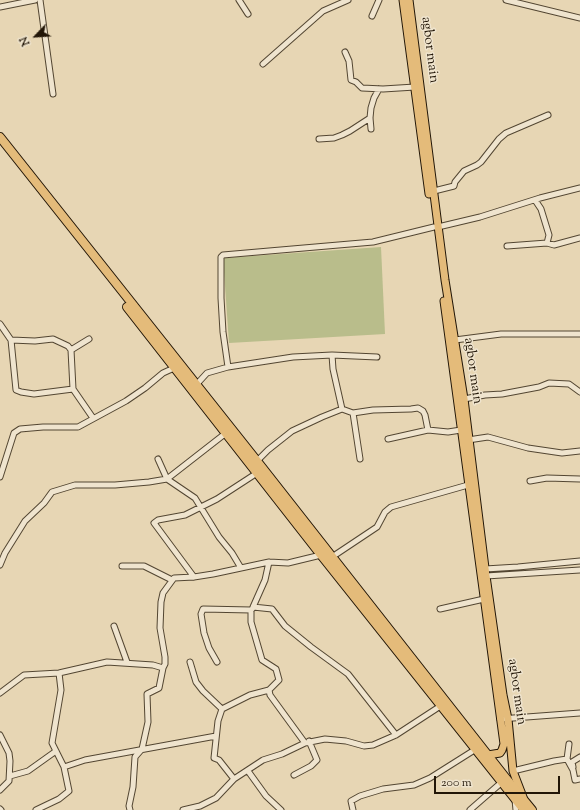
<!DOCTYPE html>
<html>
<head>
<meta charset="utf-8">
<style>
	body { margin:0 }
	#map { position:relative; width:580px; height:810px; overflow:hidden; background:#e7d6b4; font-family:"Sorts Mill Goudy",serif }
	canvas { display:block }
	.north { position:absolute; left:16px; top:16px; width:40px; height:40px; -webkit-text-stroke:3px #efe4ce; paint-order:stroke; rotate:245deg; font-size:11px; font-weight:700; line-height:16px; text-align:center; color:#221607 }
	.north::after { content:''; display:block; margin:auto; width:14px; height:18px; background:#221607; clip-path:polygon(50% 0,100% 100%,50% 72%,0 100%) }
	.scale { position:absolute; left:434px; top:776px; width:126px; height:18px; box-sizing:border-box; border:2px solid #221607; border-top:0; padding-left:5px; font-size:12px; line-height:14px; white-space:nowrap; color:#221607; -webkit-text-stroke:3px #efe4ce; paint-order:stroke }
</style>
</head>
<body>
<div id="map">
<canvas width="580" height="810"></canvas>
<div class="north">N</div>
<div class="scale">200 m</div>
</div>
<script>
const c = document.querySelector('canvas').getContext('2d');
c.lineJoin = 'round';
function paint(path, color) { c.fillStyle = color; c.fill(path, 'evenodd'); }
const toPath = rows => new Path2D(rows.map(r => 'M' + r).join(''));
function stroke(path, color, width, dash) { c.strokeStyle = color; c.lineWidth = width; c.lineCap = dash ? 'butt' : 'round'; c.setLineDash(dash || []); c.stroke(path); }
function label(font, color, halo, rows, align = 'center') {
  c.font = font + ' "Sorts Mill Goudy",serif'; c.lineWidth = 3; c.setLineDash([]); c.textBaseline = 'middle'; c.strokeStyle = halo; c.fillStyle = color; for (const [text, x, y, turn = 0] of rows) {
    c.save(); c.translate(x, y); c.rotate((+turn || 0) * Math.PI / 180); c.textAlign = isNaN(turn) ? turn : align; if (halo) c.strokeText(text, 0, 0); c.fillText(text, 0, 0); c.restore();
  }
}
const green = toPath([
	[381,247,385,334,229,343,223,258]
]);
const minor = toPath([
	[40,0,53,94],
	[239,0,248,14],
	[506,0,580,18],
	[0,7,35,0],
	[372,16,379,0],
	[345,52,349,61,351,80,356,82,362,88,383,89,415,87],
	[263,64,323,11,348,0],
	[371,129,370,118,371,108,374,98,379,89],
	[319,139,334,138,342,135,350,131,370,118],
	[434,191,454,186,455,182,464,171,477,165,481,162,499,139,506,133,548,115],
	[438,227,480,217,540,198,580,188],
	[547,243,554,245,580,238],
	[507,246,547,243,549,235,541,209,535,200],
	[0,324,11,340,16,390,21,392,34,394,73,389],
	[11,340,35,341,53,339,68,346,71,350,73,389,93,418],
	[455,340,501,334,580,334],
	[71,350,89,339],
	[332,355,377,357],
	[228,367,223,332,221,298,221,257,223,255,373,242,434,227],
	[196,385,207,373,228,367,293,357,332,355,333,369,342,409],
	[464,399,485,395,502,394,539,387,549,383,569,384,580,392],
	[353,413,360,459],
	[388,439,428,430],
	[468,440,488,437,528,448,562,453,580,451],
	[158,459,167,479,195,498,219,537,232,553,241,568],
	[256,462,268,450,292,431,322,417,342,409,353,413,373,410,411,409,418,408,423,411,425,415,428,430,448,432,461,430],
	[0,477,14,433,20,429,43,427,78,427,126,401,145,388,163,373,174,368],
	[530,481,547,478,580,479],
	[332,557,377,527,385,512,391,507,468,485],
	[269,562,265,580,253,607,272,609,285,626,311,647,348,674,396,735],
	[0,565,5,553,25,521,44,503,52,492,75,485,115,485,149,482,167,479,226,433],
	[122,566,144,566,172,580],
	[485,569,518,567,580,561],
	[486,576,580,570],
	[194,577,154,523,158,520,185,515,217,499,257,473],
	[253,608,251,610,251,622,262,660,276,669,279,680,269,690],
	[440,609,484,599],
	[114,626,127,662],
	[190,662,196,682,203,691,222,709],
	[217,662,209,648,204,633,201,614,203,609,251,610],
	[59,673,61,690,52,743,64,767],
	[0,693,24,675,59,673,107,662,153,665,163,668,165,664,165,657,160,628,161,602,163,593,174,578,194,577,213,574,269,562,288,563,321,555],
	[500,719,580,713],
	[0,735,9,753,10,761,9,781,0,790],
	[567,759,569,744],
	[573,767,572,762,580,757],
	[248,771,266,796,281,810],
	[513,771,554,761,567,759,573,770,575,780,580,779],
	[294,775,311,766,317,760,309,741],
	[10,776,28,771,56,751],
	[234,779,219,760,214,758,218,721,222,709,250,695,269,690,270,695,305,743],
	[515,800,516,810],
	[0,809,1,810],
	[36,810,59,799,69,791,64,767,85,760,216,736],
	[130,810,129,806,133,787,135,757,142,749,148,722,147,694,159,688,163,668],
	[183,810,200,806,216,798,234,779,263,760,282,754,305,743,325,739,346,741,364,746,373,745,396,735,442,705],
	[353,810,351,801,360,796,383,789,414,785,430,778,476,749],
	[470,810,502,782]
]);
const major = toPath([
	[403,0,429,194],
	[409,0,445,280,464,399,486,576,503,695,508,719,513,771,523,797],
	[444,301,504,744,502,750,500,753,488,755]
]);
const highway = toPath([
	[0,137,257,461,505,777,532,810],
	[127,307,321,555,524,810]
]);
const streetNames = [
	["agbor main",429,50,83],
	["agbor main",472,371,82],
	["agbor main",516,692,82]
];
paint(green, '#b9bd8b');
stroke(minor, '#534632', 7);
stroke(major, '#221607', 9);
stroke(highway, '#221607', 10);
stroke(minor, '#efe4ce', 5);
stroke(major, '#e4bb7a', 7);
stroke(highway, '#e4bb7a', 8);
label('14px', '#221607', '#efe4ce', streetNames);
</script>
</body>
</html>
